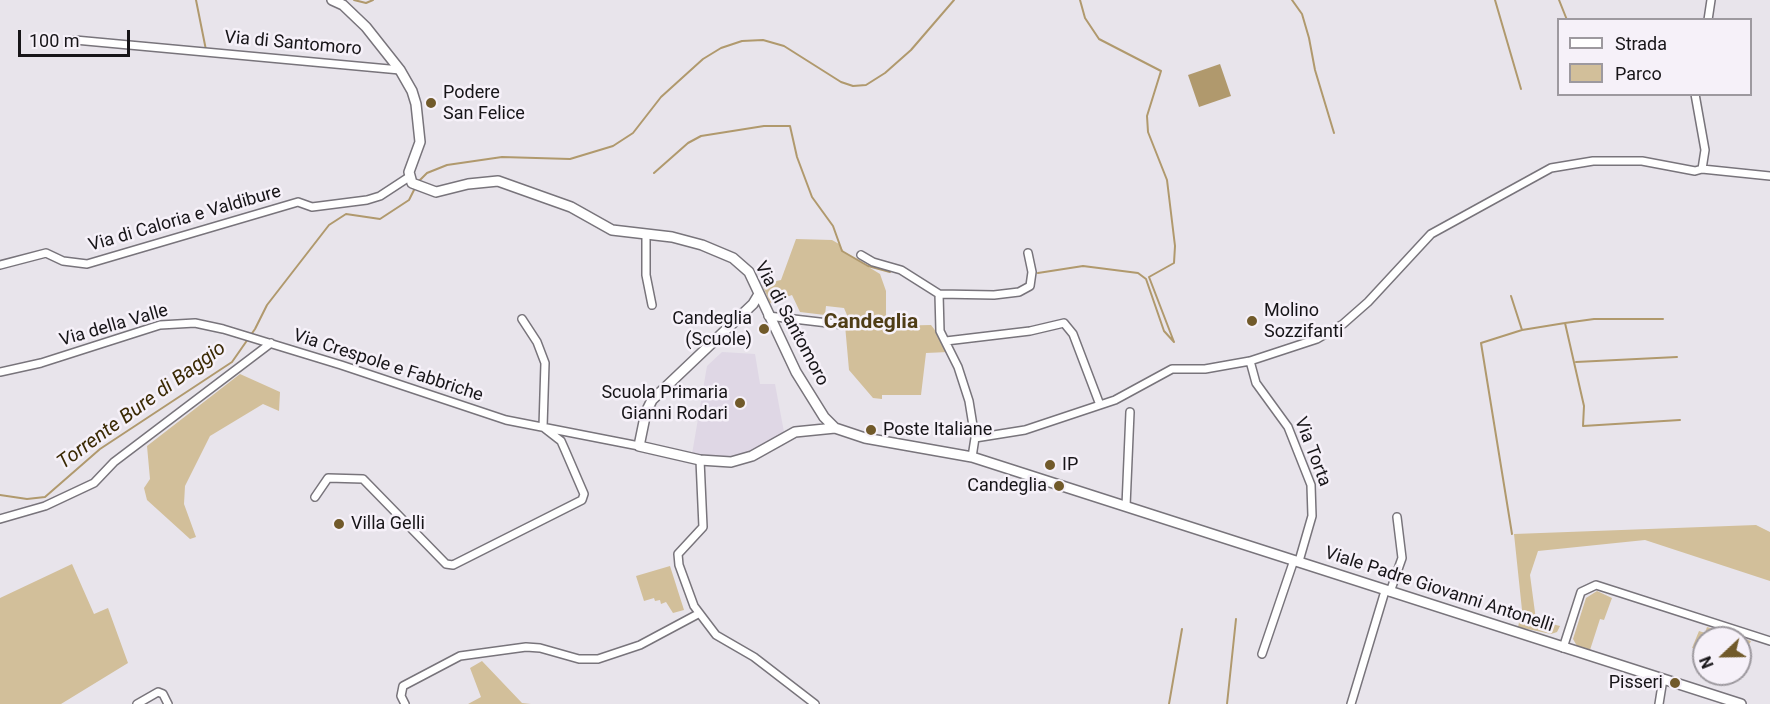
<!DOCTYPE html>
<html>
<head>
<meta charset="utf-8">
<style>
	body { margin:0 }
	#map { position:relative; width:1770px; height:704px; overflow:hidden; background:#e8e4eb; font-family:Roboto,sans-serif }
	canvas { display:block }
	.legend { position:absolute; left:1557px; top:18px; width:195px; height:78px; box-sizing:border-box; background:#f6f1f9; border:2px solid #9d999f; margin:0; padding:8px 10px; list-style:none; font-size:18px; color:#171518 }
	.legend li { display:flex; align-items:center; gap:12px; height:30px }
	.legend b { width:30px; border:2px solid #9d999f }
	.north { position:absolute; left:1692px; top:626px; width:60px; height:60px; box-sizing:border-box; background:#f6f1f9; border:2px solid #9d999f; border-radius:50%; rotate:248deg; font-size:16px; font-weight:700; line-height:24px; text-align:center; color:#171518 }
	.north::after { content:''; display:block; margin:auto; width:21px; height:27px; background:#715a2a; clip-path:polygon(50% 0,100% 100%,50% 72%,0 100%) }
	.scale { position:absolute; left:18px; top:30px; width:112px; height:27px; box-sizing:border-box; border:3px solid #171518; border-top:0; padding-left:8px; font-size:18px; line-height:21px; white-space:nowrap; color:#171518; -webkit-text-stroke:4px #f6f1f9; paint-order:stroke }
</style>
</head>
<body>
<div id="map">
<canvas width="1770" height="704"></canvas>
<ul class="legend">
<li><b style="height:8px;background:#fff"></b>Strada</li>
<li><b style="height:16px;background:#d2bf9a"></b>Parco</li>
</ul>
<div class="north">N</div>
<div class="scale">100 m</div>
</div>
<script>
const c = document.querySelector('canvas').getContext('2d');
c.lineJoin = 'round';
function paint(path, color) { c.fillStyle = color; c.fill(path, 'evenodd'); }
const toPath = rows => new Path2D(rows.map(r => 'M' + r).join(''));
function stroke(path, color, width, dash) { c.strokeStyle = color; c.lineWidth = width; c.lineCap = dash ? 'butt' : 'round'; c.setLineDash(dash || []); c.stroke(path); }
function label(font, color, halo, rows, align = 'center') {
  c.font = font + ' Roboto,sans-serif'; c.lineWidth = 5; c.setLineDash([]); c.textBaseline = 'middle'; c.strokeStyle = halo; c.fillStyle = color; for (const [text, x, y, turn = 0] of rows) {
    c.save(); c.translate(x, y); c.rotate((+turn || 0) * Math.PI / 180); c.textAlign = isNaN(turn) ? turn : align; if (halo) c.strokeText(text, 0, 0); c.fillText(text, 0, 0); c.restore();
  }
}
const built = toPath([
	[722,352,755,354,760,384,775,384,784,432,747,453,733,457,692,454,707,366]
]);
const green = toPath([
	[796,239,832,240,839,244,844,252,880,274,886,291,886,326,931,325,941,338,948,352,926,353,921,395,882,395,882,399,873,398,849,370,845,325,849,320,844,308,826,306,825,315,800,312,792,295,770,303,762,284,781,280],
	[240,374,280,392,279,411,263,404,210,436,185,486,184,504,196,537,190,539,147,500,144,488,150,479,147,446],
	[1756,525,1770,532,1770,581,1645,540,1538,551,1530,575,1536,620,1560,626,1557,632,1551,634,1518,627,1522,610,1514,534],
	[72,564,94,614,108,608,128,663,61,704,0,704,0,598],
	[670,566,684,610,673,613,666,602,661,604,660,600,655,601,654,598,644,601,636,576],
	[1597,591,1612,598,1604,620,1600,619,1590,650,1577,646,1573,639,1586,598],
	[1707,627,1751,641,1750,643,1740,650,1740,638,1704,638,1704,651,1692,648,1699,631,1705,633],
	[482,661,522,703,531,704,468,704,481,697,470,668]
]);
const water = toPath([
	[1220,64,1231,96,1199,107,1188,75]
]);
const stream = toPath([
	[196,0,206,50],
	[354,0,366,3,373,0],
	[1080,0,1085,18,1099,39,1161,71,1147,116,1148,132,1167,180,1175,246,1174,263,1149,277,1174,342],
	[1292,0,1302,14,1309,38,1315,70,1334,133],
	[1495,0,1521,89],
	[1559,0,1567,20],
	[1596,94,1596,95],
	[654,173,688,143,701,136,764,126,790,126,797,157,812,197,833,226,842,251,868,266,890,272],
	[418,182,427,173,447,165,502,157,570,159,613,146,633,133,661,97,703,59,721,48,742,41,763,40,784,46,841,82,853,86,866,85,885,73,911,50,954,0],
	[1038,273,1083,266,1138,273,1146,279,1164,331,1174,342],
	[1511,296,1522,330],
	[1565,323,1584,406,1583,426,1680,420],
	[1576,362,1677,357],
	[0,495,27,499,45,497,100,449,232,362,255,329,267,305,329,225,346,214,380,219,409,200,415,188],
	[1512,534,1481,343,1522,330,1565,323,1594,319,1663,319],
	[1169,704,1182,629],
	[1227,704,1236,619]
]);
const street = toPath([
	[1708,20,1711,0],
	[75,40,400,70],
	[1695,94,1705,150,1702,169],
	[646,235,646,275,652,305],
	[861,255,873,262,901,270,939,294,994,295,1019,292,1030,286,1032,272,1028,253],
	[0,265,46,253,63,261,87,264,298,202,312,207,367,200,380,196,409,177],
	[939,294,940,331,958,367,969,401,975,438,972,457],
	[768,316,845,325],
	[946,341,1030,331,1064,323,1073,334,1100,405],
	[1250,361,1256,383,1288,427,1311,485,1312,516,1299,561],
	[0,372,41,363,160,325,195,323,223,329,341,365,506,420,639,446],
	[975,438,1025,430,1115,400,1172,369,1205,369,1250,361,1317,339,1343,324,1368,302,1431,234,1551,168,1593,161,1642,161,1695,171,1702,169,1770,176],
	[700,460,703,527,678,554,679,565,694,606,716,635,754,657,815,704],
	[315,497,328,478,363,479,446,564,453,565,582,500,584,494,565,450,561,441,543,427,545,363,537,342,522,319],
	[1126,506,1130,412],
	[0,519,45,506,94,483,114,462,271,343],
	[1390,592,1402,558,1397,517],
	[1563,648,1581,592,1596,585,1770,641],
	[1262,654,1294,560],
	[137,704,158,692,163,694,168,704],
	[405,704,401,696,403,686,460,656,526,647,540,648,579,659,598,659,640,645,698,614],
	[1351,704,1385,591],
	[1659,704,1663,679]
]);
const secondary = toPath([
	[332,0,343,5,366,27,400,70,412,91,416,104,420,142,409,172,412,183,436,192,468,184,498,181,571,207,612,230,672,237,702,245,733,258,749,272,796,372,824,417,835,428],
	[759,294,753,304,652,400,646,412,639,446,700,460,731,462,752,456,795,432,835,428,865,438,972,457,1741,704]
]);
const markers = [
	[431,103,6,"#715a2a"],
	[1252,321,6,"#715a2a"],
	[764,329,6,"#715a2a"],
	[740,403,6,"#715a2a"],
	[871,430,6,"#715a2a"],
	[1050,465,6,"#715a2a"],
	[1059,486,6,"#715a2a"],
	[339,524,6,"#715a2a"],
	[1675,683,6,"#715a2a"]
];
const streetNames = [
	["Via di Santomoro",293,44,5],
	["Via di Caloria e Valdibure",185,219,-16],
	["Via di Santomoro",791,324,62],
	["Via della Valle",114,326,-16],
	["Via Crespole e Fabbriche",388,366,18],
	["Via Torta",1312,452,69],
	["Viale Padre Giovanni Antonelli",1439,590,18]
];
const poiNames = [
	["Podere",443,93],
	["San Felice",443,114],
	["Molino",1264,311],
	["Sozzifanti",1264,332],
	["Candeglia",752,319,"right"],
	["(Scuole)",752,340,"right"],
	["Scuola Primaria",728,393,"right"],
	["Gianni Rodari",728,414,"right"],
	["Poste Italiane",883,430],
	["IP",1062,465],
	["Candeglia",1047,486,"right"],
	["Villa Gelli",351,524],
	["Pisseri",1663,683,"right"]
];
const waterNames = [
	["Torrente Bure di Baggio",142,406,-36]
];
const quarterNames = [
	["Candeglia",871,323]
];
paint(built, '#dfd7e5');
paint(green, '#d2bf9a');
paint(water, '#b0996d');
stroke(stream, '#b0996d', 2);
stroke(street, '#78747b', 10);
stroke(secondary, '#78747b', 12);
stroke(street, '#fff', 7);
stroke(secondary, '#fff', 9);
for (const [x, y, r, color] of markers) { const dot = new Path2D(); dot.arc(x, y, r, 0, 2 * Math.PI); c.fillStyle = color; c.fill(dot); stroke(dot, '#f6f1f9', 2); }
label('18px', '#171518', '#f6f1f9', streetNames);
label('18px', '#171518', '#f6f1f9', poiNames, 'left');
label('italic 20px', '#3a2903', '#f6f1f9', waterNames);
label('bold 21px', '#4f3d16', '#f6f1f9', quarterNames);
</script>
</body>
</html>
